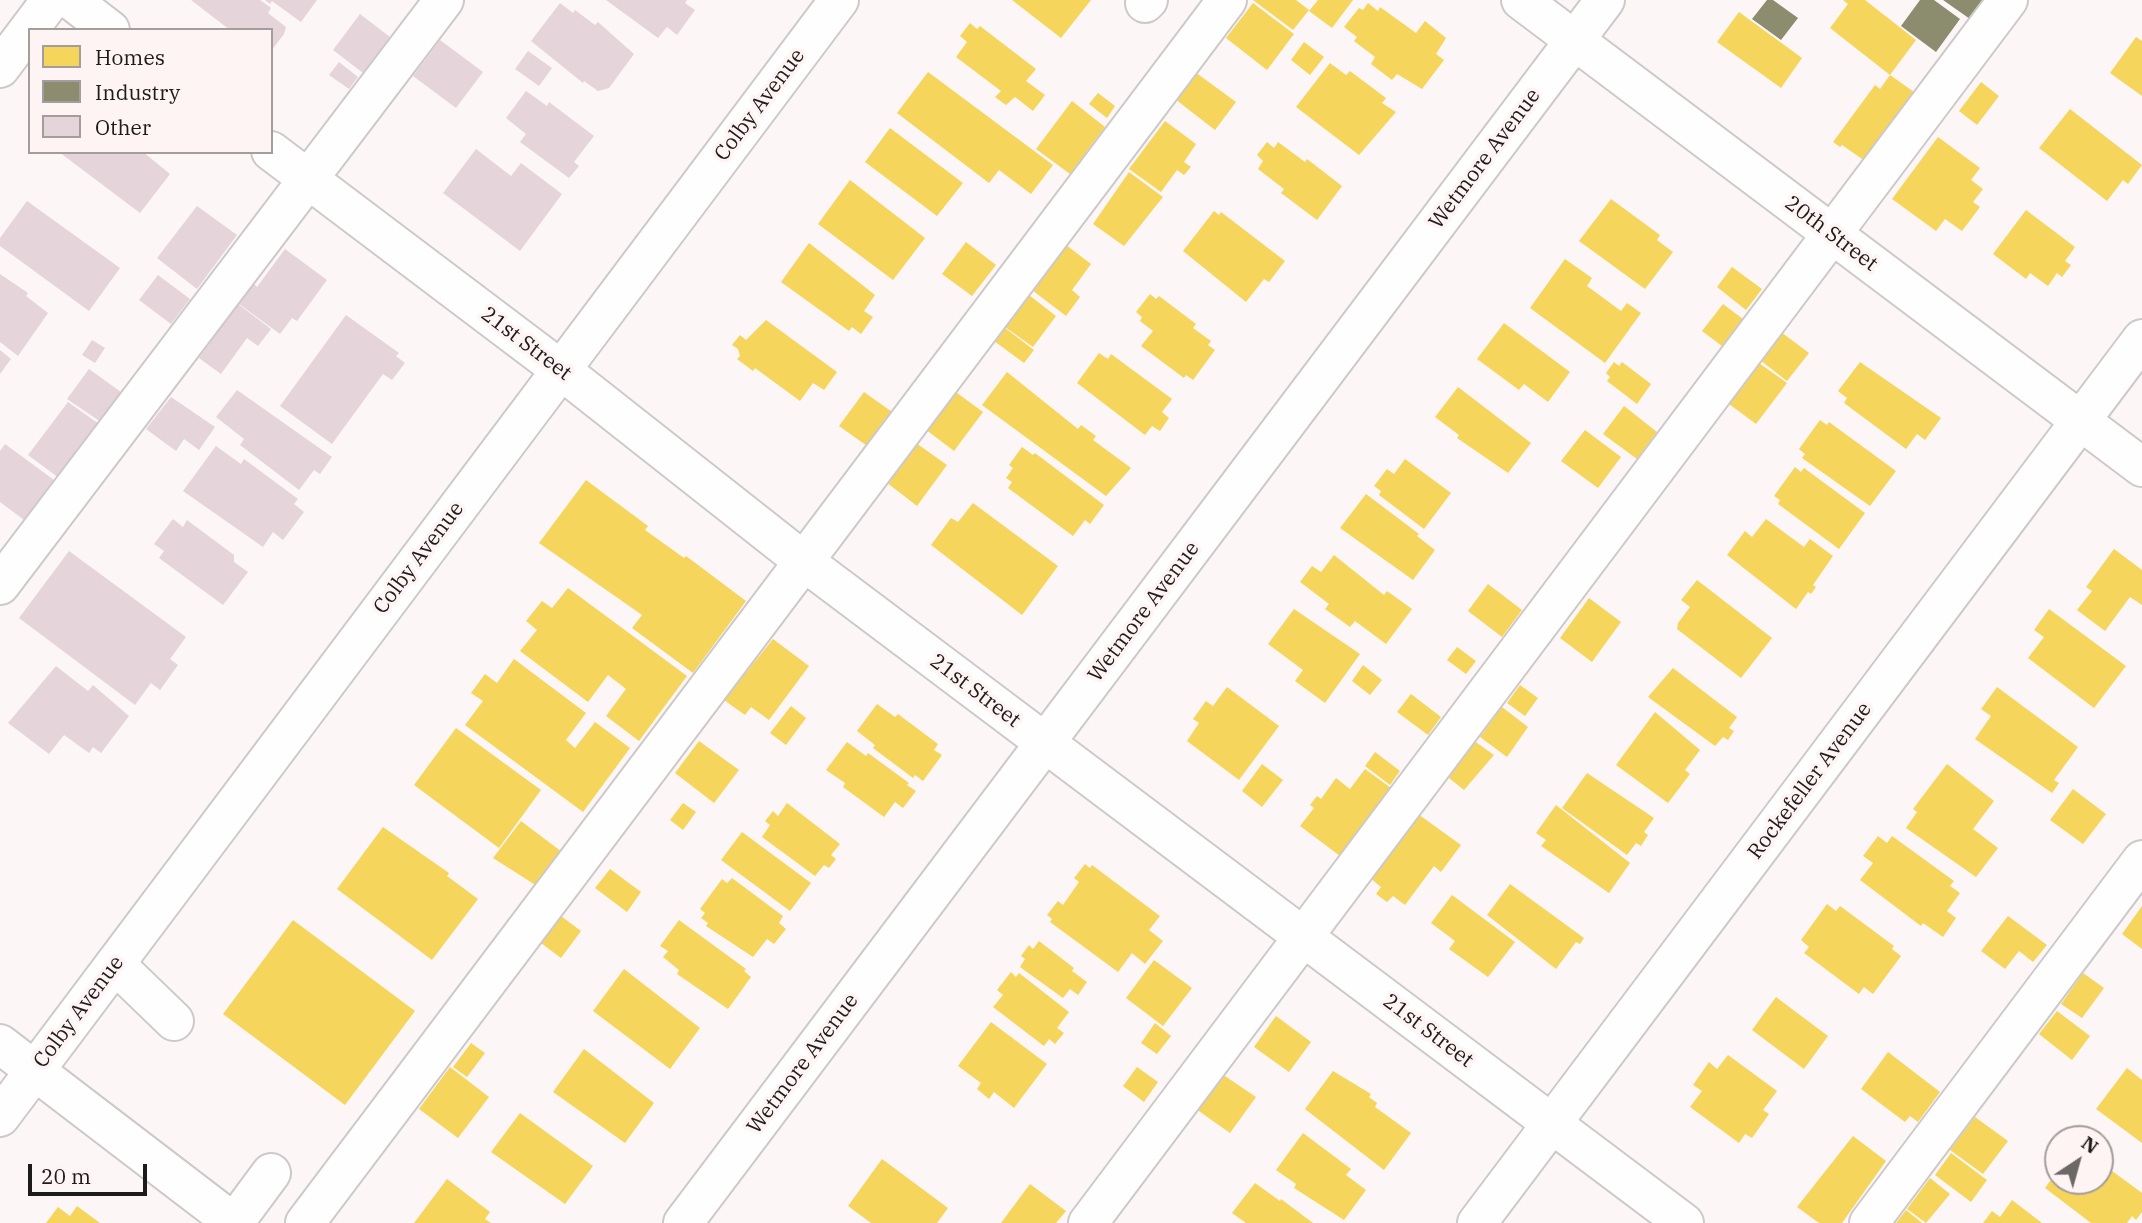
<!DOCTYPE html>
<html>
<head>
<meta charset="utf-8">
<style>
	body { margin:0 }
	#map { position:relative; width:2142px; height:1223px; overflow:hidden; background:#fcf6f6; font-family:"IBM Plex Serif",serif }
	canvas { display:block }
	.legend { position:absolute; left:28px; top:28px; width:245px; height:126px; box-sizing:border-box; background:#fef4f4; border:2px solid #a49d9d; margin:0; padding:9px 12px; list-style:none; font-size:21px; color:#1e1b1b }
	.legend li { display:flex; align-items:center; gap:14px; height:35px }
	.legend b { width:35px; border:2px solid #a49d9d }
	.north { position:absolute; left:2044px; top:1125px; width:70px; height:70px; box-sizing:border-box; background:#fef4f4; border:2px solid #a49d9d; border-radius:50%; rotate:36deg; font-size:19px; font-weight:700; line-height:28px; text-align:center; color:#1e1b1b }
	.north::after { content:''; display:block; margin:auto; width:24px; height:32px; background:#6c6868; clip-path:polygon(50% 0,100% 100%,50% 72%,0 100%) }
	.scale { position:absolute; left:28px; top:1164px; width:119px; height:32px; box-sizing:border-box; border:4px solid #1e1b1b; border-top:0; padding-left:9px; font-size:21px; line-height:24px; white-space:nowrap; color:#1e1b1b; -webkit-text-stroke:5px #fef4f4; paint-order:stroke }
</style>
</head>
<body>
<div id="map">
<canvas width="2142" height="1223"></canvas>
<ul class="legend">
<li><b style="height:19px;background:#f6d55c"></b>Homes</li>
<li><b style="height:19px;background:#8c8c6e"></b>Industry</li>
<li><b style="height:19px;background:#e5d4da"></b>Other</li>
</ul>
<div class="north">N</div>
<div class="scale">20 m</div>
</div>
<script>
const c = document.querySelector('canvas').getContext('2d');
c.lineJoin = 'round';
function paint(path, color) { c.fillStyle = color; c.fill(path, 'evenodd'); }
const toPath = rows => new Path2D(rows.map(r => 'M' + r).join(''));
function stroke(path, color, width, dash) { c.strokeStyle = color; c.lineWidth = width; c.lineCap = dash ? 'butt' : 'round'; c.setLineDash(dash || []); c.stroke(path); }
function label(font, color, halo, rows, align = 'center') {
  c.font = font + ' "IBM Plex Serif",serif'; c.lineWidth = 7; c.setLineDash([]); c.textBaseline = 'middle'; c.strokeStyle = halo; c.fillStyle = color; for (const [text, x, y, turn = 0] of rows) {
    c.save(); c.translate(x, y); c.rotate((+turn || 0) * Math.PI / 180); c.textAlign = isNaN(turn) ? turn : align; if (halo) c.strokeText(text, 0, 0); c.fillText(text, 0, 0); c.restore();
  }
}
const homes = toPath([
	[1012,0,1091,0,1061,38],
	[1253,0,1296,0,1309,10,1293,30],
	[1318,0,1353,0,1332,28,1309,11],
	[1843,0,1865,0,1916,40,1890,75,1830,28,1848,4],
	[1253,3,1294,34,1267,70,1226,38],
	[1368,3,1378,11,1380,7,1416,33,1425,21,1446,38,1436,54,1444,60,1422,89,1397,74,1392,80,1371,64,1375,57,1354,41,1357,37,1344,27,1359,8,1363,10],
	[1739,12,1802,58,1781,88,1717,42],
	[970,23,977,29,980,26,1036,69,1026,81,1045,95,1033,111,1015,97,1006,105,995,97,1001,91,956,57,967,42,960,36],
	[2136,37,2142,41,2142,96,2110,73],
	[1304,42,1324,57,1310,75,1291,60],
	[1330,63,1346,75,1350,71,1386,98,1382,103,1396,112,1359,155,1296,107],
	[928,72,1053,165,1031,194,999,170,989,183,897,113],
	[1195,72,1236,102,1215,130,1175,99],
	[1890,75,1914,92,1865,161,1842,145,1840,147,1833,142,1875,85,1880,89],
	[1981,82,1999,96,1977,125,1959,111],
	[1098,93,1115,106,1107,118,1089,104],
	[1072,101,1105,127,1070,174,1036,149],
	[2070,109,2142,165,2128,184,2123,180,2107,201,2039,148],
	[1165,121,1196,144,1184,162,1191,167,1184,175,1177,170,1161,192,1129,169],
	[890,128,963,183,937,216,865,162],
	[1938,137,1980,168,1971,180,1983,189,1973,202,1980,207,1962,231,1945,219,1936,231,1892,199],
	[1267,142,1274,148,1278,142,1305,162,1307,159,1342,186,1317,220,1281,193,1284,189,1258,169,1263,161,1257,155],
	[1129,172,1163,197,1124,246,1093,224],
	[850,180,925,238,893,280,818,224],
	[1611,199,1660,235,1657,240,1673,252,1645,289,1579,241],
	[2026,210,2075,247,2065,261,2071,265,2062,277,2057,273,2048,286,2030,273,2026,279,1993,254],
	[1214,211,1219,215,1221,212,1285,261,1269,282,1264,279,1246,302,1183,251],
	[966,242,996,265,972,296,942,274],
	[809,243,875,295,864,311,873,317,861,334,852,327,849,331,781,282],
	[1066,245,1091,264,1072,290,1080,297,1066,316,1032,290],
	[1565,259,1592,278,1587,286,1621,311,1627,303,1641,313,1605,363,1530,308],
	[1732,267,1762,289,1746,310,1717,287],
	[1150,294,1156,299,1159,296,1196,324,1193,328,1211,341,1208,345,1215,350,1193,380,1186,375,1184,378,1141,346,1153,331,1140,321,1142,317,1136,312],
	[1029,295,1056,316,1033,347,1005,327],
	[1723,304,1743,319,1722,346,1702,331],
	[766,320,837,372,824,390,813,383,800,401,755,368,753,371,737,359,740,356,738,349,732,345,740,335,746,340],
	[1504,323,1570,372,1548,402,1524,384,1519,390,1477,359],
	[1005,328,1034,350,1024,363,994,341],
	[1781,332,1809,353,1787,381,1760,360],
	[1099,353,1108,359,1111,354,1172,399,1162,412,1169,418,1160,431,1152,426,1145,435,1077,383],
	[1614,362,1619,366,1622,362,1651,384,1637,404,1607,381,1610,377,1606,373],
	[1860,362,1941,418,1925,440,1917,434,1906,449,1844,403,1847,398,1838,391],
	[1759,363,1787,383,1756,424,1729,404],
	[1007,372,1078,429,1081,425,1096,436,1093,440,1131,468,1106,496,982,405],
	[1458,387,1531,443,1508,473,1457,438,1459,435,1435,417],
	[953,390,983,412,954,451,925,429],
	[864,392,895,414,870,448,839,426],
	[1624,406,1657,432,1637,459,1603,434],
	[1820,420,1827,425,1829,422,1896,471,1870,506,1802,458,1805,454,1799,449],
	[1585,430,1621,457,1598,488,1561,461],
	[916,443,947,465,917,506,886,482],
	[1022,447,1033,455,1035,453,1104,505,1090,524,1085,520,1073,536,1008,488,1012,482,1006,478,1013,468,1009,465],
	[1405,459,1451,493,1424,529,1379,495,1381,491,1374,486,1387,469,1394,474],
	[1795,467,1801,472,1804,468,1865,513,1839,549,1778,504,1780,500,1774,496],
	[586,480,648,526,645,530,684,558,686,556,746,601,693,673,632,628,642,615,539,543],
	[1366,494,1419,534,1417,536,1435,550,1413,580,1340,528],
	[973,503,1058,566,1022,615,931,545,951,518,958,522],
	[1766,519,1804,547,1810,539,1833,556,1813,585,1816,587,1811,594,1808,592,1796,609,1727,555,1745,531,1752,537],
	[2114,549,2142,570,2142,605,2130,597,2105,631,2077,610,2092,591,2086,587],
	[1334,555,1384,595,1387,591,1412,609,1386,644,1355,621,1350,627,1325,609,1329,604,1300,582,1312,566,1321,572],
	[1697,580,1772,638,1741,678,1677,629,1678,623,1690,607,1681,600],
	[1488,584,1522,610,1502,637,1468,611],
	[568,588,687,676,639,741,606,716,626,689,608,675,588,702,520,651,537,630,526,621,542,601,552,608],
	[1589,598,1621,622,1592,662,1560,638],
	[1294,609,1360,654,1325,703,1295,681,1303,670,1268,644],
	[2049,609,2126,666,2094,708,2028,658,2044,637,2034,630],
	[773,639,809,666,769,720,751,707,745,715,724,700],
	[1457,647,1476,661,1466,674,1447,660],
	[514,659,586,713,566,740,575,748,595,722,630,748,583,812,465,725,483,701,471,693,485,674,497,683],
	[1363,665,1382,680,1370,695,1352,681],
	[1673,668,1737,717,1729,728,1734,731,1728,740,1723,737,1715,746,1648,697],
	[1520,685,1538,698,1525,716,1507,703],
	[1227,687,1279,726,1239,780,1187,741,1199,723,1193,719,1206,701,1213,706],
	[1997,687,2078,747,2054,780,2059,783,2052,793,1975,739,1991,716,1981,709],
	[1411,694,1441,717,1428,735,1397,712],
	[877,704,895,717,898,714,938,744,934,750,942,755,923,781,915,775,913,778,873,748,875,745,857,731],
	[791,706,806,718,786,745,770,733],
	[1502,707,1528,727,1507,757,1480,737],
	[1655,712,1700,750,1685,770,1690,774,1668,803,1616,765],
	[456,728,541,790,499,848,414,785],
	[1473,740,1494,755,1464,790,1449,778],
	[699,741,739,770,714,803,675,773],
	[847,742,866,756,868,753,909,783,907,785,916,791,903,808,895,802,884,817,843,787,845,783,826,770],
	[1375,752,1400,771,1390,785,1365,766],
	[1262,764,1283,780,1262,807,1242,791],
	[1947,764,1994,801,1973,829,1998,848,1976,877,1906,828,1917,812,1913,809],
	[1365,769,1391,788,1340,856,1300,826,1314,808,1310,805,1317,796,1321,799,1336,778,1350,789],
	[1587,773,1654,818,1644,832,1648,835,1641,846,1636,843,1627,855,1562,808],
	[2073,789,2106,814,2083,844,2050,820],
	[683,803,696,812,683,830,670,820],
	[787,803,840,844,831,855,836,859,829,868,824,865,815,876,762,837,770,825,765,821,773,811,778,816],
	[1556,805,1630,863,1609,893,1541,846,1546,840,1536,833],
	[1418,814,1461,845,1441,872,1434,866,1405,905,1393,896,1387,902,1376,894,1381,887,1370,878],
	[521,821,562,852,537,886,493,858],
	[383,827,449,873,447,876,478,899,432,960,337,889],
	[742,832,811,883,790,911,721,860],
	[1878,836,1887,843,1892,836,1954,881,1950,886,1960,893,1947,911,1956,918,1943,937,1923,923,1921,926,1860,880,1873,863,1863,856],
	[1085,864,1090,868,1092,865,1160,916,1149,930,1163,941,1145,964,1132,953,1118,972,1050,922,1052,919,1047,915,1058,901,1063,905,1079,882,1074,878],
	[610,869,641,892,627,912,595,888],
	[732,878,783,916,779,923,786,929,774,944,767,939,753,957,706,926,708,923,701,918,705,913,700,909,722,879,727,883],
	[1510,884,1584,938,1580,944,1576,942,1556,969,1487,915],
	[1452,895,1515,942,1488,977,1449,949,1455,941,1431,923],
	[1827,904,1836,911,1840,906,1894,946,1892,949,1901,956,1873,994,1864,987,1859,994,1804,953,1809,947,1801,940],
	[2142,906,2142,949,2122,934],
	[561,916,581,931,561,958,541,943],
	[2008,916,2047,945,2033,962,2019,951,2005,969,1981,951],
	[293,920,415,1011,345,1105,223,1014],
	[679,920,746,969,744,971,751,977,728,1009,677,974,679,970,663,957,668,951,660,946],
	[1039,941,1074,968,1072,971,1087,982,1078,995,1070,989,1063,998,1020,967,1025,959,1021,956,1029,945,1033,949],
	[1154,960,1192,988,1163,1026,1126,998],
	[624,969,700,1028,670,1069,593,1011],
	[1011,972,1016,977,1019,973,1069,1012,1057,1028,1064,1033,1055,1044,1049,1039,1044,1046,993,1007,1003,995,997,990],
	[2083,973,2104,988,2082,1018,2061,1004],
	[1776,997,1828,1036,1804,1069,1752,1030],
	[2057,1011,2090,1036,2072,1060,2039,1034],
	[1276,1016,1311,1042,1289,1072,1254,1047],
	[991,1022,1047,1064,1014,1108,994,1092,989,1099,977,1089,981,1083,958,1066],
	[1155,1023,1171,1036,1157,1054,1141,1043],
	[471,1043,485,1053,467,1077,453,1067],
	[584,1049,654,1103,625,1143,553,1092],
	[1888,1052,1940,1092,1918,1122,1910,1116,1905,1122,1861,1089],
	[1728,1055,1777,1091,1763,1110,1769,1114,1752,1138,1745,1134,1739,1143,1690,1107,1702,1091,1693,1085,1709,1062,1717,1069],
	[450,1067,489,1097,458,1138,419,1109],
	[1137,1067,1158,1082,1144,1102,1123,1086],
	[2127,1068,2142,1080,2142,1143,2096,1109],
	[1333,1071,1371,1094,1369,1097,1377,1103,1375,1107,1411,1133,1384,1170,1305,1109],
	[1222,1074,1256,1097,1230,1133,1196,1109],
	[520,1113,593,1166,565,1204,491,1152],
	[1975,1117,2008,1141,1983,1174,1950,1150],
	[1303,1133,1351,1169,1346,1175,1366,1190,1344,1220,1294,1188,1296,1184,1276,1170],
	[1853,1136,1886,1161,1842,1223,1819,1223,1797,1207],
	[1951,1153,1987,1180,1971,1202,1935,1175],
	[882,1159,948,1208,937,1223,871,1223,848,1206],
	[2100,1162,2142,1193,2142,1212,2136,1220,2132,1216,2127,1223,2091,1223,2045,1188,2058,1170,2058,1181,2100,1181],
	[1930,1178,1950,1194,1926,1223,1907,1209],
	[447,1179,490,1212,485,1219,491,1223,414,1223],
	[1255,1183,1280,1201,1281,1199,1313,1223,1246,1223,1232,1213],
	[1030,1184,1066,1211,1056,1223,1001,1223],
	[2012,1200,2042,1223,1983,1223,1992,1211,2000,1217],
	[77,1206,100,1223,46,1223,58,1207,70,1216],
	[1906,1210,1922,1223,1896,1223]
]);
const industry = toPath([
	[1767,0,1773,0,1798,18,1781,40,1752,19],
	[1920,0,1934,0,1960,19,1936,52,1901,26],
	[1943,0,1984,0,1970,19]
]);
const building = toPath([
	[191,0,260,0,271,8,268,13,286,27,284,34,271,51,271,30,230,30],
	[265,0,317,0,301,22,272,1,270,4],
	[606,0,687,0,685,3,695,10,677,35,667,27,658,38],
	[560,3,573,13,575,10,595,25,598,22,634,54,609,88,598,91,584,81,583,83,531,41],
	[360,14,390,37,363,73,333,50],
	[440,40,483,72,456,108,413,76],
	[528,51,552,68,539,86,515,69],
	[339,62,358,77,349,89,329,75],
	[526,91,547,106,549,102,594,136,574,162,579,166,569,178,520,142,526,134,506,118],
	[476,149,511,176,521,163,562,194,520,251,443,193],
	[59,152,143,152,170,174,140,213],
	[27,201,120,268,89,311,0,246,0,238],
	[197,206,237,235,197,289,157,258],
	[285,249,327,280,297,321,292,318,280,334,239,304,254,284,257,287],
	[0,274,28,293,26,296,48,313,18,356,0,342],
	[158,275,190,299,171,324,139,300],
	[238,304,271,329,258,346,247,338,221,374,199,358],
	[346,315,399,353,396,356,405,363,392,380,383,374,332,444,280,406],
	[92,340,105,348,95,363,82,355],
	[0,350,11,359,0,374],
	[89,369,121,392,101,422,67,399],
	[237,390,332,457,320,474,314,470,299,490,240,445,244,439,216,417],
	[171,397,215,427,199,450,184,439,176,451,146,429],
	[68,402,99,424,59,478,28,455],
	[5,444,54,480,24,520,0,502,0,451],
	[216,446,241,464,244,459,298,499,294,504,304,512,283,540,273,532,263,547,183,491],
	[173,519,183,527,187,520,234,555,234,562,248,572,223,605,159,558,164,551,154,544],
	[69,551,186,637,170,659,178,665,160,690,151,683,135,705,19,618],
	[56,666,88,691,93,685,129,716,101,753,93,747,89,753,64,735,49,754,8,723]
]);
const minor = toPath([
	[71,0,110,30],
	[1521,0,2142,467],
	[1145,3,1148,0],
	[0,68,51,0],
	[271,151,561,370,802,560,1684,1223],
	[0,585,444,0],
	[115,964,174,1021],
	[0,1044,234,1223],
	[234,1223,271,1173],
	[305,1223,1227,0],
	[683,1223,1605,0],
	[1088,1223,2008,0],
	[1477,1223,2142,339],
	[1869,1223,2142,860]
]);
const major = toPath([
	[0,1117,839,0]
]);
const streetNames = [
	["Colby Avenue",760,105,-53],
	["Wetmore Avenue",1485,159,-53],
	["20th Street",1831,234,37],
	["21st Street",526,344,37],
	["Colby Avenue",419,558,-53],
	["Wetmore Avenue",1144,612,-53],
	["21st Street",975,691,37],
	["Rockefeller Avenue",1810,781,-53],
	["Colby Avenue",79,1012,-53],
	["21st Street",1428,1031,37],
	["Wetmore Avenue",803,1064,-53]
];
paint(homes, '#f6d55c');
paint(industry, '#8c8c6e');
paint(building, '#e5d4da');
stroke(minor, '#cdc9c9', 42);
stroke(major, '#cdc9c9', 42);
stroke(minor, '#fffefe', 38);
stroke(major, '#fffefe', 38);
label('21px', '#1e1b1b', '#fef4f4', streetNames);
</script>
</body>
</html>
